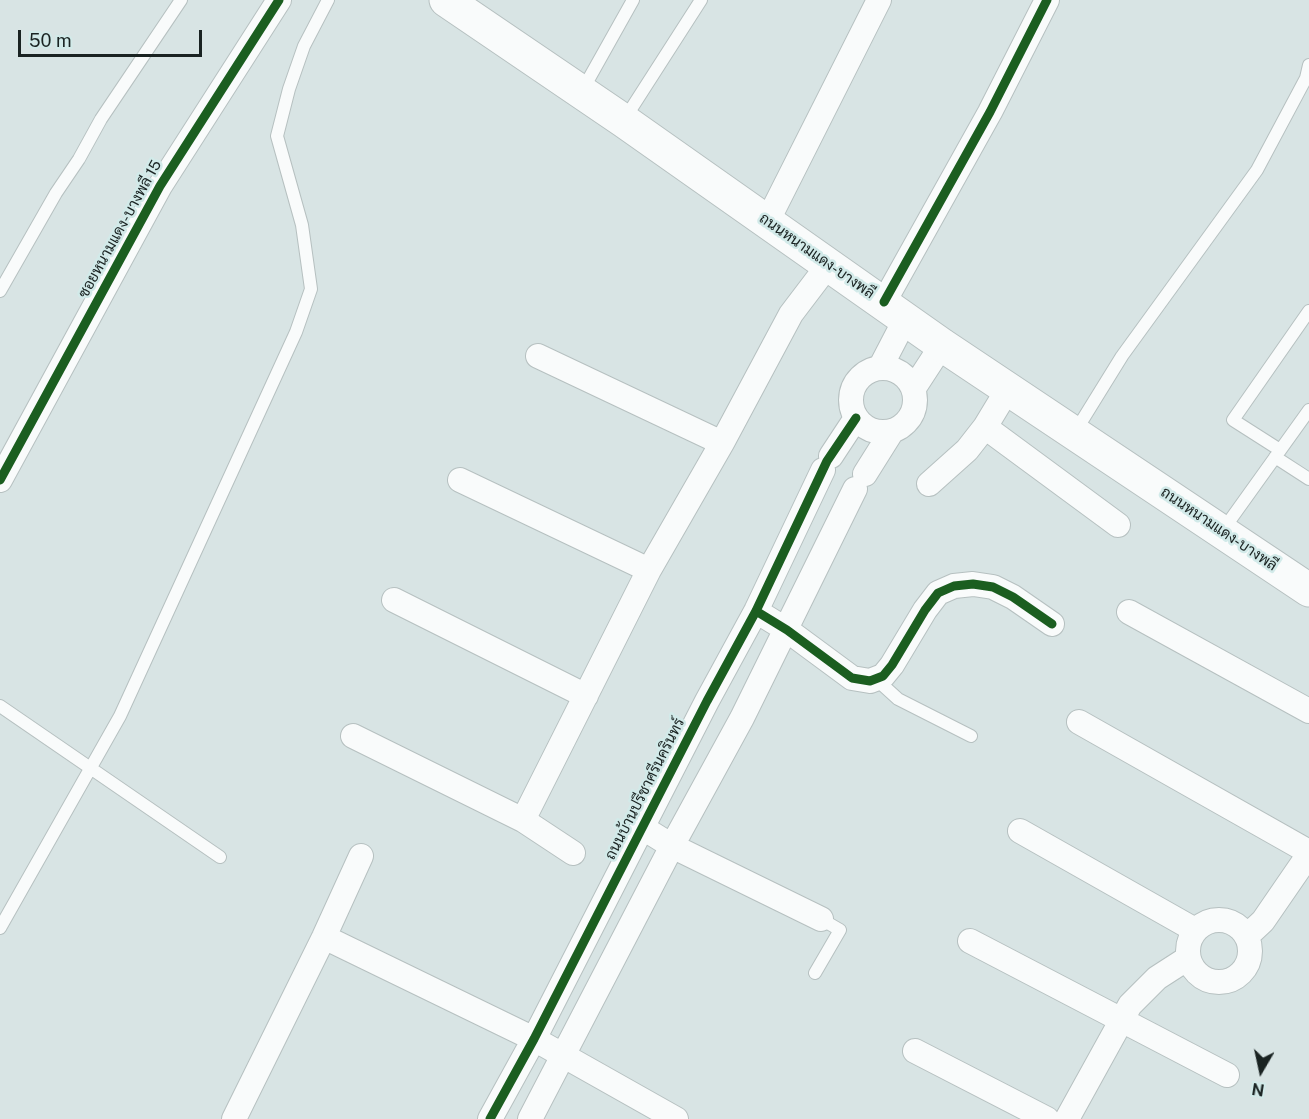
<!DOCTYPE html>
<html>
<head>
<meta charset="utf-8">
<style>
	body { margin:0 }
	#map { position:relative; width:1309px; height:1119px; overflow:hidden; background:#d8e4e4; font-family:"Public Sans",sans-serif }
	canvas { display:block }
	.north { position:absolute; left:1231px; top:1041px; width:60px; height:60px; -webkit-text-stroke:4px #d2eae9; paint-order:stroke; rotate:189deg; font-size:16px; font-weight:700; line-height:24px; text-align:center; color:#1a2322 }
	.north::after { content:''; display:block; margin:auto; width:21px; height:27px; background:#1a2322; clip-path:polygon(50% 0,100% 100%,50% 72%,0 100%) }
	.scale { position:absolute; left:18px; top:30px; width:184px; height:27px; box-sizing:border-box; border:3px solid #1a2322; border-top:0; padding-left:8px; font-size:18px; line-height:21px; white-space:nowrap; color:#1a2322; -webkit-text-stroke:4px #d2eae9; paint-order:stroke }
</style>
</head>
<body>
<div id="map">
<canvas width="1309" height="1119"></canvas>
<div class="north">N</div>
<div class="scale">50 m</div>
</div>
<script>
const c = document.querySelector('canvas').getContext('2d');
c.lineJoin = 'round';
const toPath = rows => new Path2D(rows.map(r => 'M' + r).join(''));
function stroke(path, color, width, dash) { c.strokeStyle = color; c.lineWidth = width; c.lineCap = dash ? 'butt' : 'round'; c.setLineDash(dash || []); c.stroke(path); }
function label(font, color, halo, rows, align = 'center') {
  c.font = font + ' "Public Sans",Sarabun,sans-serif'; c.lineWidth = 5; c.setLineDash([]); c.textBaseline = 'middle'; c.strokeStyle = halo; c.fillStyle = color; for (const [text, x, y, turn = 0] of rows) {
    c.save(); c.translate(x, y); c.rotate((+turn || 0) * Math.PI / 180); c.textAlign = isNaN(turn) ? turn : align; if (halo) c.strokeText(text, 0, 0); c.fillText(text, 0, 0); c.restore();
  }
}
const service = toPath([
	[582,91,633,0],
	[624,120,701,0],
	[0,291,56,193,79,159,101,119,181,0],
	[1075,432,1122,356,1257,170,1306,78,1309,65],
	[1280,450,1233,420,1309,311],
	[1275,457,1309,479],
	[1223,530,1309,410],
	[876,679,898,699,971,736],
	[0,706,220,857],
	[0,928,120,716,296,332,311,289,302,225,277,136,289,89,304,46,328,0],
	[815,973,840,930,821,919]
]);
const minor = toPath([
	[767,222,879,0],
	[884,302,990,112,1047,0],
	[538,356,722,443],
	'851 400a32 32 0 1 1 64 0a32 32 0 1 1-64 0Z',
	[880,368,906,318],
	[914,388,942,345],
	[985,427,1118,525],
	[831,456,856,418],
	[865,474,892,431],
	[0,480,160,186,279,0],
	[460,480,649,570],
	[929,484,967,450,985,427,1008,389],
	[394,600,586,696],
	[756,611,787,630,852,678,870,681,883,676,892,665,925,610,938,593,954,586,973,584,993,587,1013,597,1052,624],
	[1129,612,1309,711],
	[1079,722,1309,852],
	[353,736,523,820,573,853],
	[523,820,649,570,722,443,791,314,829,264],
	[643,828,672,846,821,919],
	[1020,831,1195,930],
	'1188 951a31 31 0 1 1 62 0a31 31 0 1 1-62 0Z',
	[1247,936,1263,921,1309,854],
	[324,937,534,1039,676,1119],
	[970,941,1227,1075],
	[915,1051,1047,1119],
	[234,1119,324,937,361,856],
	[490,1119,534,1039,707,701,756,611,823,470],
	[530,1119,672,846,742,718,855,489],
	[1067,1119,1130,1005,1157,978,1188,958]
]);
const secondary = toPath([
	[446,0,624,121,942,345,1309,590]
]);
const cycleway = toPath([
	[884,302,990,112,1047,0],
	[0,480,160,186,279,0],
	[756,611,787,630,852,678,870,681,883,676,892,665,925,610,938,593,954,586,973,584,993,587,1013,597,1052,624],
	[490,1119,534,1039,707,701,756,611,827,461,856,418]
]);
const streetNames = [
	["ซอยหนามแดง-บางพลี 15",120,229,-61],
	["ถนนหนามแดง-บางพลี",817,256,35],
	["ถนนหนามแดง-บางพลี",1219,529,34],
	["ถนนบ้านปรีชาศรีนครินทร์",645,789,-63]
];
stroke(service, '#b6c0c0', 14);
stroke(minor, '#b6c0c0', 26);
stroke(secondary, '#b6c0c0', 35);
stroke(service, '#f9fbfb', 12);
stroke(minor, '#f9fbfb', 24);
stroke(secondary, '#f9fbfb', 33);
stroke(cycleway, '#1b5e20', 9);
label('15px', '#1a2322', '#d2eae9', streetNames);
</script>
</body>
</html>
